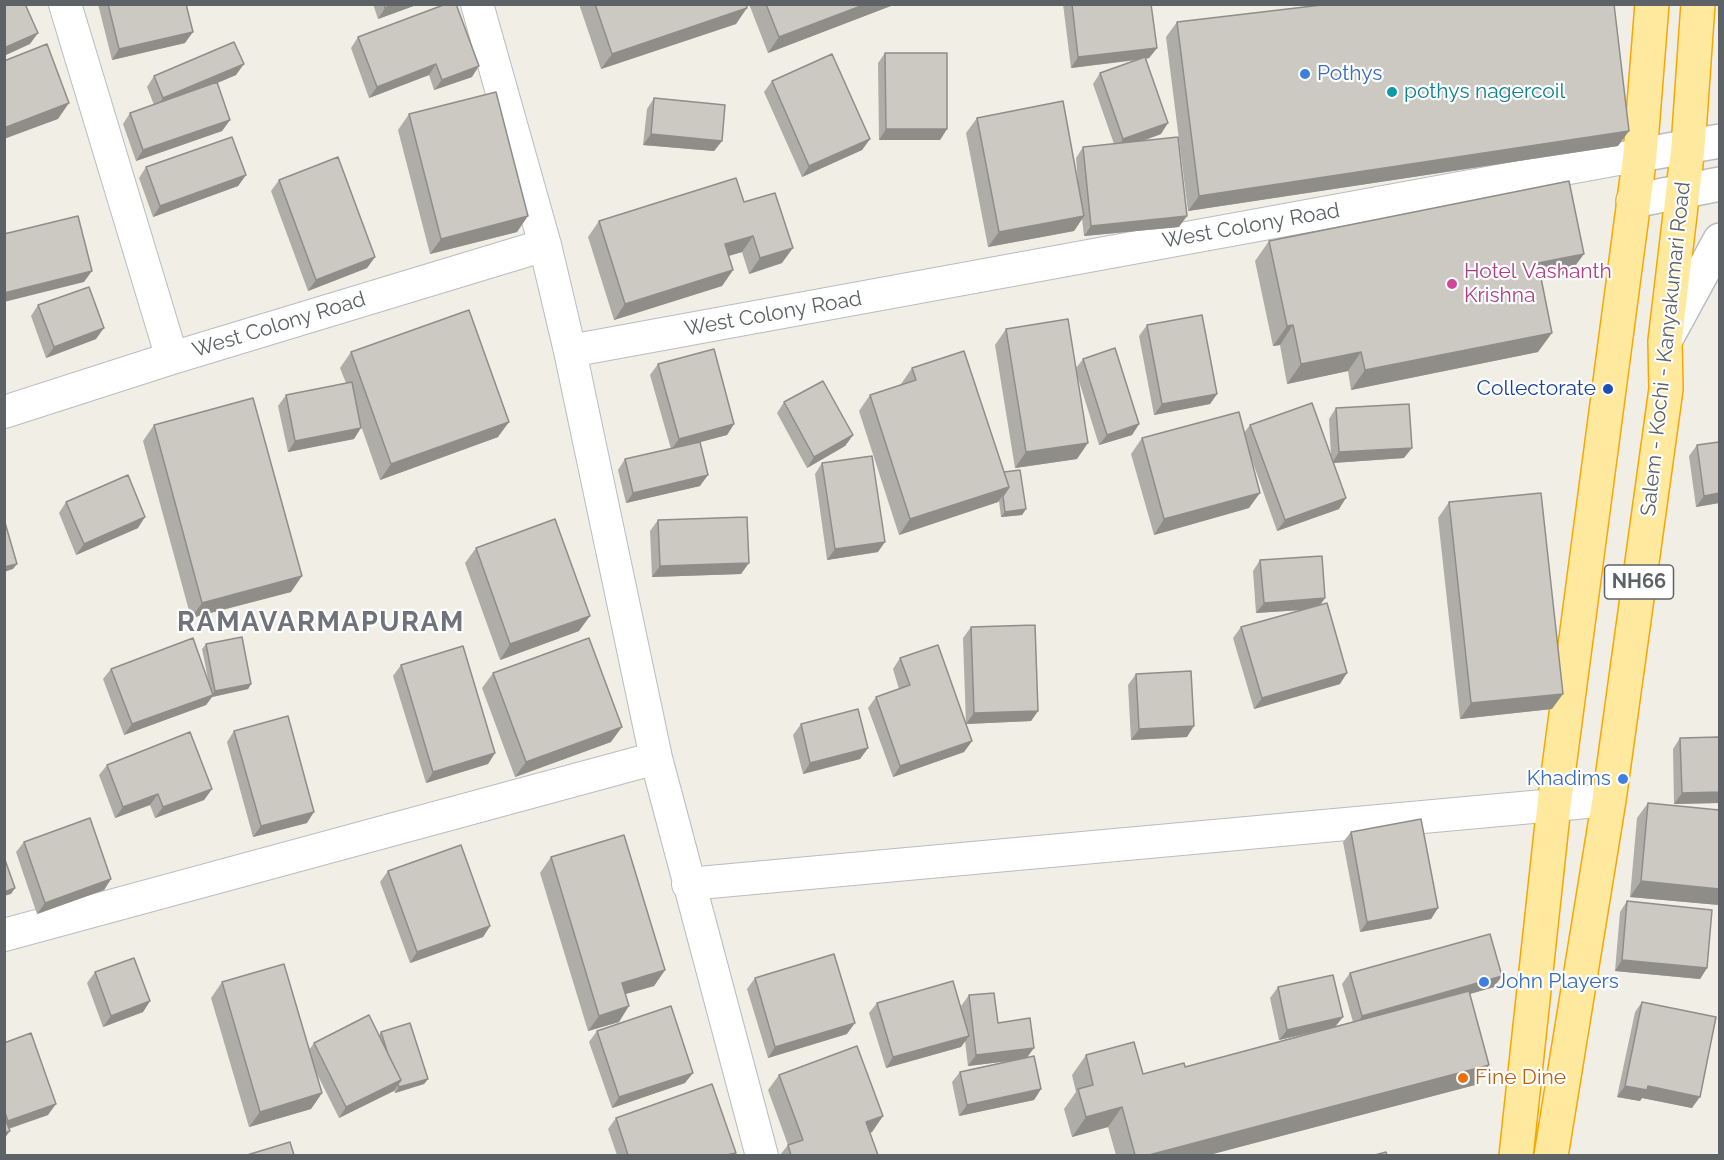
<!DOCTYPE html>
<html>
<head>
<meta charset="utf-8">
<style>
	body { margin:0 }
	#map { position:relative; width:1724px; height:1160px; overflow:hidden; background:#f1eee6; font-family:Raleway,sans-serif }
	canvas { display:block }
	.frame { position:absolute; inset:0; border:6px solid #5d6267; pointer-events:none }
</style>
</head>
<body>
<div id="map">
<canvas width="1724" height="1160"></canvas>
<div class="frame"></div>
</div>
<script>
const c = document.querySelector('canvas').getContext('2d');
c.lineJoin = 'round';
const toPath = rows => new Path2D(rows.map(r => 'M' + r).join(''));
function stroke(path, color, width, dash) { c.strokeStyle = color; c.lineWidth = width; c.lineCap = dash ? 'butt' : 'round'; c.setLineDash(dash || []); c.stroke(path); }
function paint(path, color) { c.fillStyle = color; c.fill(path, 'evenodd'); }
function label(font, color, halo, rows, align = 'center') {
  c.font = font + ' Raleway,sans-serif'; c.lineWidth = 4.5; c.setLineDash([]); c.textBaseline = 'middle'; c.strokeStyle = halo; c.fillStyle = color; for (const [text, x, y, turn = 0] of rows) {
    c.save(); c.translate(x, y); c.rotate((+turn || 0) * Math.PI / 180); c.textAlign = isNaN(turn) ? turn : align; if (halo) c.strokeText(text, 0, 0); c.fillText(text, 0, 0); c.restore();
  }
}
const minor = toPath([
	[65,4,172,358],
	[477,4,545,245],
	[570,351,656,758,762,1156],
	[4,412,172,358,545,245,570,351,1640,155],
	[688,884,1609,800],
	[4,935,656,758]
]);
const secondary = toPath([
	[1640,155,1720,141],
	[1633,201,1720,184],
	[1666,339,1720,240]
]);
const trunk = toPath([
	[1516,1156,1554,805,1640,155,1652,4],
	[1551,1156,1609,800,1666,389,1665,341,1688,147,1698,4]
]);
const wall = toPath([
	[98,4,186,4,185,43,112,60],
	[373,4,419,4,378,19],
	[579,4,746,4,736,24,601,69],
	[749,4,896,4,768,53],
	[1063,4,1151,4,1157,48,1149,58,1146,59,1161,134,1143,141,1179,227,1084,236,1082,219,1074,231,988,247,966,133,977,118,1078,183,1076,158,1083,147,1114,144,1093,84,1100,73,1138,60,1071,68],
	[1177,22,1618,146,1188,211,1166,37],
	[358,37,472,77,434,90,429,75,369,98,351,48],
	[885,53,947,129,940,140,879,140,878,63],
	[236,75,217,83,230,120,222,131,136,161,123,124,130,113,154,105,147,87,154,76],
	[772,81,870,139,862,150,802,177,764,92],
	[654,98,722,141,714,151,643,145,647,109],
	[409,114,517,232,430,254,398,130],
	[146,167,246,175,238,186,153,217,139,178],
	[279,180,375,257,367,268,308,291,271,191],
	[744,202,782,263,749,274,742,252,729,256,733,270,722,286,614,320,588,237,599,221],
	[1269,241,1570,273,1541,279,1538,352,1351,390,1348,371,1287,384,1280,345,1273,346,1255,261],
	[38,305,96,339,46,358,31,316],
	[1147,325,1217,394,1210,404,1154,415,1139,336],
	[1006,329,1076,368,1083,359,1139,424,1132,435,1099,445,1078,378,1077,459,1015,468,995,345],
	[351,352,498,437,380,480,360,423,354,439,288,452,278,406,286,395,346,383,340,368],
	[658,364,734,424,727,435,699,442,700,486,626,503,618,470,625,459,671,449,650,375],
	[912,368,1004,472,1026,509,1022,515,1001,517,999,501,998,502,899,535,859,411,870,395,901,385,901,384],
	[784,402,853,435,845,446,807,468,777,413],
	[1336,408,1404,458,1334,463,1339,509,1277,531,1252,460,1249,508,1154,535,1131,454,1142,438,1244,433,1250,425,1331,456,1329,419],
	[154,425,291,592,191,618,143,441],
	[1719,442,1719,503,1696,507,1689,456,1697,445],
	[822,463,878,552,827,560,815,474],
	[66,502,138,528,76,555,59,513],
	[1449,502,1552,709,1460,719,1438,518],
	[658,520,741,574,652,577,650,531],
	[476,548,579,631,500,660,465,563],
	[1260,560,1325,598,1321,604,1340,684,1254,709,1233,638,1241,627,1300,610,1256,613,1253,571],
	[971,627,1038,711,1031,721,966,724,963,638],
	[206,644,251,684,248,689,212,697,206,705,124,735,103,679,111,669,208,679,202,649],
	[900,658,972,741,964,752,893,777,868,708,876,697,899,689,893,669],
	[401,665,495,753,488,764,426,783,393,676],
	[493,673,611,742,515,777,482,688],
	[1136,674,1187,737,1131,740,1128,685],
	[801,724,868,748,860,759,803,774,793,735],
	[234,731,307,823,253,837,227,742],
	[1680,738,1719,803,1674,804,1673,749],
	[107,765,212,789,204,800,155,818,150,805,115,818,99,775],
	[1648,803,1719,810,1719,905,1630,897,1637,818],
	[1351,832,1438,908,1431,919,1360,932,1343,842],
	[24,842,111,879,104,890,37,914,16,852],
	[551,857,665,970,654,986,626,994,619,1022,588,1031,540,873],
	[388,871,490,926,483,937,410,963,380,882],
	[1627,901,1707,968,1700,979,1615,971,1620,912],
	[95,972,150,1001,143,1012,103,1027,87,983],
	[1350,973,1502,976,1494,987,1470,994,1489,1065,1475,1085,1209,1155,1116,1155,1108,1127,1072,1137,1064,1109,1076,1092,1072,1075,1086,1055,1143,1074,1185,1067,1310,1033,1279,1040,1270,998,1278,987,1336,1026,1353,1022,1342,984],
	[755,978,847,1034,768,1058,747,989],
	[222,982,309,1050,314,1043,379,1035,381,1032,428,1079,424,1084,395,1093,394,1090,339,1118,315,1070,322,1093,311,1109,249,1127,211,998],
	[969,995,998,1023,1028,1057,1041,1089,1034,1100,959,1116,952,1082,960,1072,1008,1061,968,1066,965,1041,961,1047,886,1068,869,1013,877,1003,962,1010,961,1006],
	[1642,1002,1692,1108,1642,1098,1640,1101,1617,1097,1635,1012],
	[597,1031,685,1083,612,1108,589,1042],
	[4,1043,48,1115,9,1129,4,1139],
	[779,1075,883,1116,872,1132,870,1133,878,1155,780,1155,788,1145,768,1090],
	[616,1118,734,1155,617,1155,608,1129]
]);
const shadedWall = toPath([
	[395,4,419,4,378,19,385,8],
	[866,4,896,4,768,53,779,37],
	[747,8,736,24,601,69,612,54],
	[193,32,185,43,112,60,119,49],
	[38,33,30,44,4,56,4,48],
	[1157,48,1149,58,1071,68,1078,57],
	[244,64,236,75,156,109,163,98],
	[436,64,429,75,369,98,377,87],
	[479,66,472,77,434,90,442,80],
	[69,103,58,119,4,139,4,128],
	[230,120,222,131,136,161,143,150],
	[1168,123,1161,134,1116,150,1123,139],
	[886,129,947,129,940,140,879,140],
	[1629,131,1618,146,1188,211,1199,196],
	[651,134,722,141,714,151,643,145],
	[870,139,862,150,802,177,809,166],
	[246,175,238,186,153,217,160,206],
	[528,216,517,232,430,254,441,239],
	[1084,216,1074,231,988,247,999,232],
	[1187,216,1179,227,1084,236,1091,226],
	[753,236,742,252,714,260,725,244],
	[793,248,782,263,749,274,760,258],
	[1584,254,1570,273,1524,283,1538,263],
	[375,257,367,268,308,291,316,280],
	[733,270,722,286,614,320,625,304],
	[92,271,84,282,4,302,4,293],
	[1293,325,1280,345,1273,346,1287,326],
	[104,328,96,339,46,358,54,347],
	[1552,333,1538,352,1351,390,1365,370],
	[1361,352,1348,371,1287,384,1301,364],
	[1217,394,1210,404,1154,415,1162,404],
	[509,422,498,437,380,480,391,464],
	[734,424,727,435,671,450,679,439],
	[1139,424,1132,435,1099,445,1107,435],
	[361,428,354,439,288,452,295,441],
	[853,435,845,446,807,468,814,457],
	[1088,443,1077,459,1015,468,1026,452],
	[1412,448,1404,458,1332,463,1339,452],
	[708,475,700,486,626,503,633,493],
	[1009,487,998,502,899,535,910,519],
	[1260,493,1249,508,1154,535,1164,519],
	[1719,493,1719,503,1696,507,1704,496],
	[1346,498,1339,509,1277,531,1285,520],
	[1026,509,1022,515,1001,517,1005,512],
	[145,517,138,528,76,555,84,544],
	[885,542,878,552,827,560,835,549],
	[749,563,741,574,652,577,660,566],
	[17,564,13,569,4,572,4,567],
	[302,576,291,592,191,618,202,603],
	[1325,598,1317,609,1256,613,1264,603],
	[590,616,579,631,500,660,510,644],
	[1347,673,1340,684,1254,709,1262,698],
	[251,684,248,689,212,697,206,705,124,735,132,724,212,695,215,691],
	[1563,694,1552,709,1460,719,1471,703],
	[1038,711,1031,721,966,724,974,713],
	[1194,726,1187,737,1131,740,1139,729],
	[622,727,611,742,515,777,526,762],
	[972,741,964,752,893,777,900,766],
	[868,748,860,759,803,774,810,763],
	[495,753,488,764,426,783,433,772],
	[212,789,204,800,155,818,163,807],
	[1719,792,1719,803,1674,804,1682,793],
	[158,794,150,805,115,818,123,807],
	[314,812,307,823,253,837,261,826],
	[111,879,104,890,37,914,45,903],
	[1641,881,1719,889,1719,905,1630,897],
	[15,888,11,894,4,896,4,892],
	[1438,908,1431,919,1360,932,1367,922],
	[490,926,483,937,410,963,417,952],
	[1622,960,1707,968,1700,979,1615,971],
	[665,970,654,986,611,998,622,983],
	[1502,976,1494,987,1355,1027,1362,1016],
	[150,1001,143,1012,103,1027,111,1016],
	[629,1006,619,1022,588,1031,599,1016],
	[1343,1017,1335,1027,1279,1040,1287,1030],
	[855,1023,847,1034,768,1058,775,1047],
	[969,1036,961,1047,886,1068,893,1057],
	[1034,1048,1026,1059,968,1066,976,1055],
	[1489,1065,1475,1085,1209,1155,1149,1155],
	[693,1073,685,1083,612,1108,619,1097],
	[428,1079,424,1084,395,1093,399,1087],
	[401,1080,394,1091,339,1118,346,1107],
	[1625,1086,1648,1086,1700,1097,1692,1108,1642,1098,1640,1101,1617,1097],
	[1041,1089,1034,1100,959,1116,967,1105],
	[322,1093,311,1109,249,1127,260,1112],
	[56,1104,48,1115,4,1130,4,1126,8,1121],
	[1122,1107,1108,1127,1072,1137,1086,1117],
	[883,1116,872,1132,855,1138,866,1122],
	[10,1131,4,1139,4,1133]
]);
const building = toPath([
	[4,4,25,4,38,33,4,48,4,4],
	[108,4,186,4,193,32,119,49,108,4],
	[384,4,395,4,385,8,384,4],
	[446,4,456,4,479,66,442,80,436,64,377,87,358,37,446,4],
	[595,4,746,4,747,8,612,54,595,4],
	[766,4,866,4,779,37,766,4],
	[1072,4,1151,4,1157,48,1078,57,1072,4],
	[1330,4,1614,4,1629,131,1199,196,1177,22,1330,4],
	[234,42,244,64,163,98,154,76,234,42],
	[47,44,69,103,4,128,4,61,47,44],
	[885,53,947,53,947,129,886,129,885,53],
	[832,54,870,139,809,166,772,81,832,54],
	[1145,57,1168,123,1123,139,1100,73,1145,57],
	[217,82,230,120,143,150,130,113,217,82],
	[496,92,528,216,441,239,409,114,496,92],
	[654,98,725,105,722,141,651,134,654,98],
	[1063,101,1084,216,999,232,977,118,1063,101],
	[232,137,246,175,160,206,146,167,232,137],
	[1178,137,1187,216,1091,226,1083,147,1178,137],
	[338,157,375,257,316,280,279,180,338,157],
	[736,178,744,202,775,193,793,248,760,258,753,236,725,244,733,270,625,304,599,221,736,178],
	[1569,181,1584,254,1538,263,1552,333,1365,370,1361,352,1301,364,1293,325,1287,326,1269,241,1569,181],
	[78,216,92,271,4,293,4,234,78,216],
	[89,287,104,328,54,347,38,305,89,287],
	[469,310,509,422,391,464,351,352,469,310],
	[1202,315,1217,394,1162,404,1147,325,1202,315],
	[1068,319,1088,443,1026,452,1006,329,1068,319],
	[1115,348,1139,424,1107,435,1083,359,1115,348],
	[714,349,734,424,679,439,658,364,714,349],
	[964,351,1009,487,910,519,870,395,916,380,912,368,964,351],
	[823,381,853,435,814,457,784,402,823,381],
	[352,382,361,428,295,441,286,395,352,382],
	[253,398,302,576,202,603,154,425,253,398],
	[1312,403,1346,498,1285,520,1250,425,1312,403],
	[1409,404,1412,448,1339,452,1336,408,1409,404],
	[1239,412,1260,493,1164,519,1142,438,1239,412],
	[700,442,708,475,633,493,625,459,700,442],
	[1719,442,1719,493,1704,496,1697,445,1719,442],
	[872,456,885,542,835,549,822,463,872,456],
	[1020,470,1026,509,1005,512,1003,496,1009,487,1004,472,1020,470],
	[128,475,145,517,84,544,66,502,128,475],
	[1541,493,1563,694,1471,703,1449,502,1541,493],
	[747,517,749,563,660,566,658,520,747,517],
	[4,519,17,564,4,567,4,519],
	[555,519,590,616,510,644,476,548,555,519],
	[1322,556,1325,598,1264,603,1260,560,1322,556],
	[1327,603,1347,673,1262,698,1241,627,1327,603],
	[1035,625,1038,711,974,713,971,627,1035,625],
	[242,637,251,684,215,691,206,644,242,637],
	[193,638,213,695,132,724,111,669,193,638],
	[589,638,622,727,526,762,493,673,589,638],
	[938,645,972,741,900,766,876,697,910,685,900,658,938,645],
	[463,646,495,753,433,772,401,665,463,646],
	[1191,671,1194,726,1139,729,1136,674,1191,671],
	[858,709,868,748,810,763,801,724,858,709],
	[288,716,314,812,261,826,234,731,288,716],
	[190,732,212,789,163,807,158,794,123,807,107,765,190,732],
	[1719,737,1719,792,1682,793,1680,738,1719,737],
	[1648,803,1719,810,1719,889,1641,881,1648,803],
	[90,818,111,879,45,903,24,842,90,818],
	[1421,819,1438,908,1367,922,1351,832,1421,819],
	[624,835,665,970,622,983,629,1006,599,1016,551,857,624,835],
	[461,845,490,926,417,952,388,871,461,845],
	[4,857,15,888,4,892,4,857],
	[1627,901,1712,910,1707,968,1622,960,1627,901],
	[1490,934,1502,976,1362,1016,1350,973,1490,934],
	[834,954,855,1023,775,1047,755,978,834,954],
	[134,958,150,1001,111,1016,95,972,134,958],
	[284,964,322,1093,260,1112,222,982,284,964],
	[1333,975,1343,1017,1287,1030,1278,987,1333,975],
	[953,981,969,1036,893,1057,877,1003,953,981],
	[1469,991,1489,1065,1149,1155,1135,1155,1122,1107,1086,1117,1078,1089,1093,1085,1086,1055,1134,1042,1143,1074,1184,1063,1185,1067,1469,991],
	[994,993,998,1023,1030,1018,1034,1048,976,1055,969,995,994,993],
	[1642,1002,1716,1017,1700,1097,1648,1086,1647,1090,1625,1086,1642,1002],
	[671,1006,693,1073,619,1097,597,1031,671,1006],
	[369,1015,401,1080,346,1107,314,1043,369,1015],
	[410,1023,428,1079,399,1087,398,1084,401,1080,388,1054,381,1032,410,1023],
	[31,1033,56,1104,8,1121,4,1110,4,1043,31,1033],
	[857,1046,883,1116,866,1122,878,1155,791,1155,788,1145,803,1140,779,1075,857,1046],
	[1034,1056,1041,1089,967,1105,960,1072,1034,1056],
	[712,1084,736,1153,727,1155,628,1155,616,1118,712,1084],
	[4,1116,10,1131,4,1133,4,1116],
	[290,1142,294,1155,247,1155,290,1142],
	[1386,1152,1387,1155,1375,1155,1386,1152]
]);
const markers = [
	[1305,74,6,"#3f7fe0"],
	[1392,92,6,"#0f9aa8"],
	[1452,284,6,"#d1479c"],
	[1608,389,6,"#1a4fb4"],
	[1623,779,6,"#3f7fe0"],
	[1484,982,6,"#3f7fe0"],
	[1463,1078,6,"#e8710a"]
];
const shields = [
	[1639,582,69]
];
const shieldNames = [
	["NH66",1639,582]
];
const shopNames = [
	["Pothys",1317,74],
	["Khadims",1611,779,"right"],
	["John Players",1496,982]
];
const cultureNames = [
	["pothys nagercoil",1404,92]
];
const streetNames = [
	["West Colony Road",1251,226,-10],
	["West Colony Road",773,314,-10],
	["West Colony Road",279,325,-17],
	["Salem - Kochi - Kanyakumari Road",1666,349,-84]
];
const hotelNames = [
	["Hotel Vashanth",1464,272],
	["Krishna",1464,296]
];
const transitNames = [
	["Collectorate",1596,389]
];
const foodNames = [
	["Fine Dine",1475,1078]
];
const districtNames = [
	["RAMAVARMAPURAM",321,623]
];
stroke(minor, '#b9bcc0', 34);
stroke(secondary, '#b9bdc3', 36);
stroke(trunk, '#f7a700', 36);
stroke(minor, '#fff', 32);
stroke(secondary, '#fff', 33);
stroke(trunk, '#ffe99e', 33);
paint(wall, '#afada8');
paint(shadedWall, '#8f8d88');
paint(building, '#ccc9c3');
stroke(building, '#8f8d88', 1.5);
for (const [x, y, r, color] of markers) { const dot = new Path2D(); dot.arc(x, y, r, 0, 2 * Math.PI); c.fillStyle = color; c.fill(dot); stroke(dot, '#fff', 2); }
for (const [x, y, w] of shields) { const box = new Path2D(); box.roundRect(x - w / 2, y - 17, w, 34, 4.5); c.fillStyle = '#fff'; c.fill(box); stroke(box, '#5d6267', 1.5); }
label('bold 20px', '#5d6267', null, shieldNames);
label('21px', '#366cbe', '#fff', shopNames, 'left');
label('21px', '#0d838f', '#fff', cultureNames, 'left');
label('21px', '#5d6267', '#fff', streetNames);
label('21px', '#b23c85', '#fff', hotelNames, 'left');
label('21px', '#164399', '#fff', transitNames, 'right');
label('21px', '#c56008', '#fff', foodNames, 'left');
c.letterSpacing = '1.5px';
label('bold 27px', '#6e747a', '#fff', districtNames);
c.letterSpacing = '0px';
</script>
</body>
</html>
